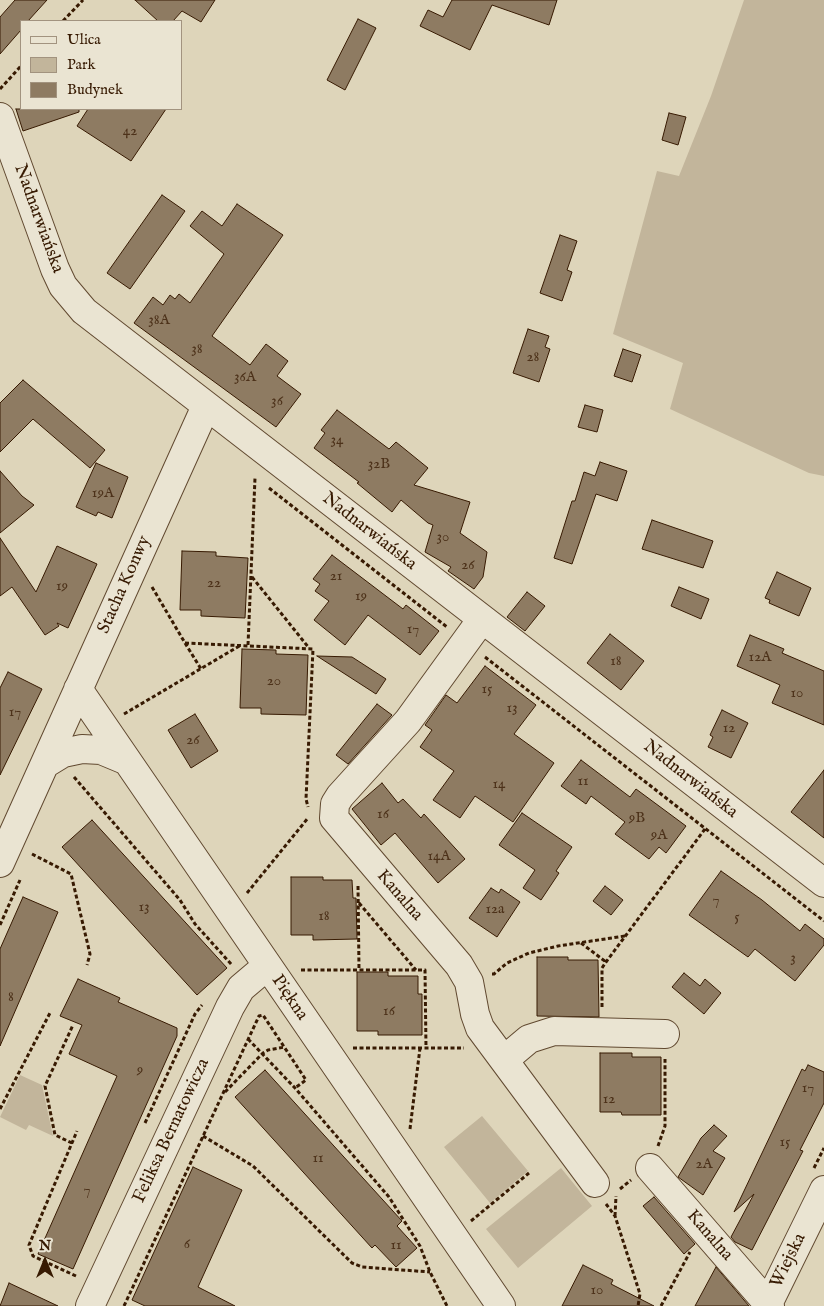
<!DOCTYPE html>
<html>
<head>
<meta charset="utf-8">
<style>
	body { margin:0 }
	#map { position:relative; width:824px; height:1306px; overflow:hidden; background:#ded5ba; font-family:"IM FELL English",serif }
	canvas { display:block }
	.legend { position:absolute; left:20px; top:20px; width:162px; height:90px; box-sizing:border-box; background:#eae4d2; border:1px solid #a2937f; margin:0; padding:6px 9px; list-style:none; font-size:15px; color:#371a02 }
	.legend li { display:flex; align-items:center; gap:10px; height:25px }
	.legend b { width:25px; border:1px solid #a2937f }
	.north { position:absolute; left:20px; top:1236px; width:50px; height:50px; -webkit-text-stroke:4px #eae4d2; paint-order:stroke; rotate:0deg; font-size:14px; font-weight:700; line-height:20px; text-align:center; color:#371a02 }
	.north::after { content:''; display:block; margin:auto; width:18px; height:22px; background:#371a02; clip-path:polygon(50% 0,100% 100%,50% 72%,0 100%) }
</style>
</head>
<body>
<div id="map">
<canvas width="824" height="1306"></canvas>
<ul class="legend">
<li><b style="height:6px;background:#eae4d2"></b>Ulica</li>
<li><b style="height:14px;background:#c2b59b"></b>Park</li>
<li><b style="height:14px;background:#8e7b62"></b>Budynek</li>
</ul>
<div class="north">N</div>
</div>
<script>
const c = document.querySelector('canvas').getContext('2d');
c.lineJoin = 'round';
function paint(path, color) { c.fillStyle = color; c.fill(path, 'evenodd'); }
const toPath = rows => new Path2D(rows.map(r => 'M' + r).join(''));
function stroke(path, color, width, dash) { c.strokeStyle = color; c.lineWidth = width; c.lineCap = dash ? 'butt' : 'round'; c.setLineDash(dash || []); c.stroke(path); }
function label(font, color, halo, rows, align = 'center') {
  c.font = font + ' "IM FELL English",serif'; c.lineWidth = 4; c.setLineDash([]); c.textBaseline = 'middle'; c.strokeStyle = halo; c.fillStyle = color; for (const [text, x, y, turn = 0] of rows) {
    c.save(); c.translate(x, y); c.rotate((+turn || 0) * Math.PI / 180); c.textAlign = isNaN(turn) ? turn : align; if (halo) c.strokeText(text, 0, 0); c.fillText(text, 0, 0); c.restore();
  }
}
const green = toPath([
	[744,0,824,0,824,476,809,473,670,409,683,363,613,334,657,171,679,176,711,96],
	[20,1075,42,1085,53,1136,29,1125,26,1130,0,1117],
	[482,1116,528,1171,490,1203,444,1147],
	[561,1168,592,1206,518,1268,486,1229]
]);
const building = toPath([
	[15,0,47,0,28,21,21,21,21,30,0,54,0,17,15,0],
	[135,0,215,0,201,22,182,11,173,21,158,21,135,0],
	[452,0,557,0,549,25,492,5,470,50,420,26,428,10,443,17,452,0],
	[358,19,376,28,345,90,327,80,358,19],
	[16,109,79,109,79,112,23,131,16,109],
	[88,109,166,109,131,161,77,126,88,109],
	[669,113,686,117,678,145,662,140,669,113],
	[162,195,185,211,130,289,107,273,162,195],
	[237,204,283,235,212,336,250,365,266,344,288,361,277,376,301,394,276,427,134,323,153,297,163,305,170,295,175,299,179,294,190,303,224,254,190,226,202,211,222,226,237,204],
	[560,235,577,241,567,270,572,272,562,301,540,293,560,235],
	[528,329,549,336,545,347,550,349,539,382,513,373,528,329],
	[623,349,641,355,632,382,614,376,623,349],
	[23,380,105,450,90,468,33,419,0,452,0,403,23,380],
	[585,405,603,410,597,432,578,427,585,405],
	[337,410,389,449,396,442,428,468,414,485,470,502,460,533,487,552,483,577,474,589,448,571,451,567,425,552,433,525,428,523,401,500,392,512,357,483,359,482,314,448,325,433,321,430,337,410],
	[600,462,627,471,617,501,596,494,572,564,554,558,572,501,575,501,584,472,595,476,600,462],
	[96,463,128,477,112,518,98,512,96,516,76,507,96,463],
	[0,471,22,496,34,505,0,533,0,471],
	[652,520,713,541,703,568,642,549,652,520],
	[0,538,36,592,57,546,97,564,68,628,57,623,59,626,45,635,12,587,0,596,0,538],
	[182,551,216,552,216,556,248,558,245,618,201,616,201,610,180,610,182,551],
	[332,555,403,609,406,605,439,631,420,655,368,615,345,645,314,620,329,601,315,591,320,584,313,579,332,555],
	[777,572,811,588,799,616,769,603,770,600,765,598,777,572],
	[679,587,709,599,701,619,671,606,679,587],
	[527,592,545,606,525,631,507,617,527,592],
	[610,634,644,661,621,690,587,663,610,634],
	[750,635,784,649,782,653,824,671,824,725,772,703,780,685,737,666,750,635],
	[242,649,276,650,276,654,308,655,306,715,261,714,261,708,240,708,242,649],
	[317,656,352,657,386,679,376,694,317,656],
	[485,666,536,705,514,734,554,763,513,822,475,796,460,818,433,800,454,771,420,747,432,730,425,725,446,695,457,703,485,666],
	[8,672,42,689,0,775,0,688,8,672],
	[377,704,392,715,348,764,336,755,377,704],
	[722,710,748,723,731,758,708,747,713,737,710,735,722,710],
	[195,714,218,751,191,768,168,730,195,714],
	[581,760,630,797,636,789,686,826,666,853,659,847,649,859,615,834,625,822,591,796,586,804,561,786,581,760],
	[824,770,824,838,791,812,824,770],
	[382,783,398,803,403,799,421,818,424,814,465,859,438,883,395,833,381,845,352,809,382,783],
	[522,813,572,847,556,871,559,873,541,900,523,888,535,870,499,845,522,813],
	[92,820,227,968,197,995,62,847,92,820],
	[721,871,762,900,800,931,805,924,824,939,824,945,795,981,755,949,748,957,689,915,721,871],
	[291,877,323,877,323,880,352,880,353,898,356,898,357,939,313,940,313,935,291,935,291,877],
	[605,886,623,900,611,915,593,901,605,886],
	[491,888,499,893,501,889,520,902,497,937,469,918,491,888],
	[23,897,58,912,0,1046,0,949,23,897],
	[537,957,568,957,568,960,598,960,599,1017,537,1016,537,957],
	[357,972,388,972,388,976,418,976,418,994,422,994,422,1035,378,1035,378,1031,357,1031,357,972],
	[684,973,700,986,705,979,721,993,704,1014,672,987,684,973],
	[78,979,120,998,118,1002,177,1028,177,1036,73,1269,38,1254,117,1076,69,1054,82,1025,60,1016,78,979],
	[600,1053,632,1053,632,1057,661,1057,661,1115,622,1115,621,1112,600,1112,600,1053],
	[808,1065,824,1072,824,1103,800,1150,803,1151,752,1250,735,1242,731,1237,754,1194,734,1212,802,1069,805,1071,808,1065],
	[265,1070,402,1221,397,1226,417,1248,396,1267,375,1245,372,1248,235,1097,265,1070],
	[714,1125,727,1136,713,1151,725,1158,703,1195,678,1177,701,1138,714,1125],
	[193,1167,242,1190,198,1287,235,1306,145,1306,132,1300,193,1167],
	[654,1197,695,1244,684,1254,643,1206,654,1197],
	[583,1265,613,1280,611,1284,654,1306,562,1306,583,1265],
	[716,1267,749,1306,695,1306,716,1267],
	[9,1283,58,1306,0,1306,9,1283]
]);
const path = toPath([
	[63,21,83,0],
	[0,89,21,66],
	[269,488,447,627],
	[252,577,309,648],
	[152,587,185,643,313,649,306,799,308,807],
	[185,643,201,669],
	[248,645,255,478],
	[485,657,824,921],
	[124,714,241,645],
	[74,777,180,900,195,924,232,965],
	[32,854,71,874,90,954,87,965],
	[358,886,359,970],
	[247,893,308,818],
	[359,903,416,970],
	[0,925,20,880],
	[581,943,606,962],
	[301,970,425,970,426,1048],
	[492,974,494,974,507,963,529,953,558,946,625,936],
	[602,1007,602,968,606,962,705,829],
	[248,1039,295,1088,389,1197,420,1246,430,1272,447,1306],
	[353,1048,464,1048],
	[225,1092,263,1053,268,1050,285,1047],
	[0,1109,51,1011],
	[145,1123,195,1014,202,1005],
	[410,1129,420,1048],
	[203,1136,253,1166,352,1263,362,1267,430,1272],
	[72,1143,55,1135,45,1086,73,1025],
	[658,1146,665,1126,665,1059],
	[814,1168,824,1148],
	[620,1189,631,1180],
	[606,1204,615,1216,640,1294,638,1306],
	[615,1216,616,1196],
	[471,1221,529,1173],
	[76,1276,33,1256,29,1245,77,1131],
	[124,1306,259,1016,263,1015,306,1080,295,1088],
	[661,1306,690,1252]
]);
const minor = toPath([
	[0,117,55,269,63,286,84,311,824,883],
	[482,619,408,721,340,796,335,804,334,818,459,965,469,982,475,1014,480,1028,595,1183],
	[78,689,501,1306],
	[45,764,63,753,82,749,101,750,125,760],
	[0,863,206,406],
	[504,1060,529,1039,554,1031,665,1034],
	[650,1168,770,1306],
	[90,1306,230,1007,241,988,267,966],
	[767,1306,824,1190]
]);
const numberNames = [
	["42",130,132],
	["38A",159,321],
	["38",197,350],
	["28",533,358],
	["36A",245,378],
	["36",277,402],
	["34",337,441],
	["32B",379,465],
	["19A",103,494],
	["30",443,538],
	["26",468,566],
	["21",336,577],
	["22",214,584],
	["19",62,587],
	["19",361,597],
	["17",413,630],
	["12A",760,658],
	["18",616,662],
	["20",274,682],
	["15",487,690],
	["10",797,694],
	["13",512,709],
	["17",15,713],
	["12",729,729],
	["26",193,741],
	["11",583,782],
	["14",499,785],
	["16",383,815],
	["9B",637,819],
	["9A",659,836],
	["14A",439,857],
	["7",716,901],
	["13",144,908],
	["12a",495,910],
	["18",324,917],
	["5",737,918],
	["3",793,959],
	["8",11,998],
	["16",389,1012],
	["9",140,1071],
	["17",808,1089],
	["12",609,1100],
	["15",785,1143],
	["11",318,1159],
	["2A",704,1165],
	["7",87,1191],
	["6",187,1245],
	["11",396,1246],
	["10",597,1291]
];
const streetNames = [
	["Nadnarwiańska",38,219,70],
	["Nadnarwiańska",369,532,38],
	["Stacha Konwy",125,585,-66],
	["Nadnarwiańska",690,780,38],
	["Kanalna",399,896,49],
	["Piękna",289,998,56],
	["Feliksa Bernatowicza",172,1131,-65],
	["Kanalna",709,1236,49],
	["Wiejska",789,1261,-64]
];
paint(green, '#c2b59b');
paint(building, '#8e7b62');
stroke(building, '#371a02', 1);
stroke(minor, '#614930', 30);
stroke(path, '#371a02', 3, [4, 2.5]);
stroke(minor, '#eae4d2', 28);
label('15px', '#4d321a', null, numberNames);
label('18px', '#371a02', '#eae4d2', streetNames);
</script>
</body>
</html>
